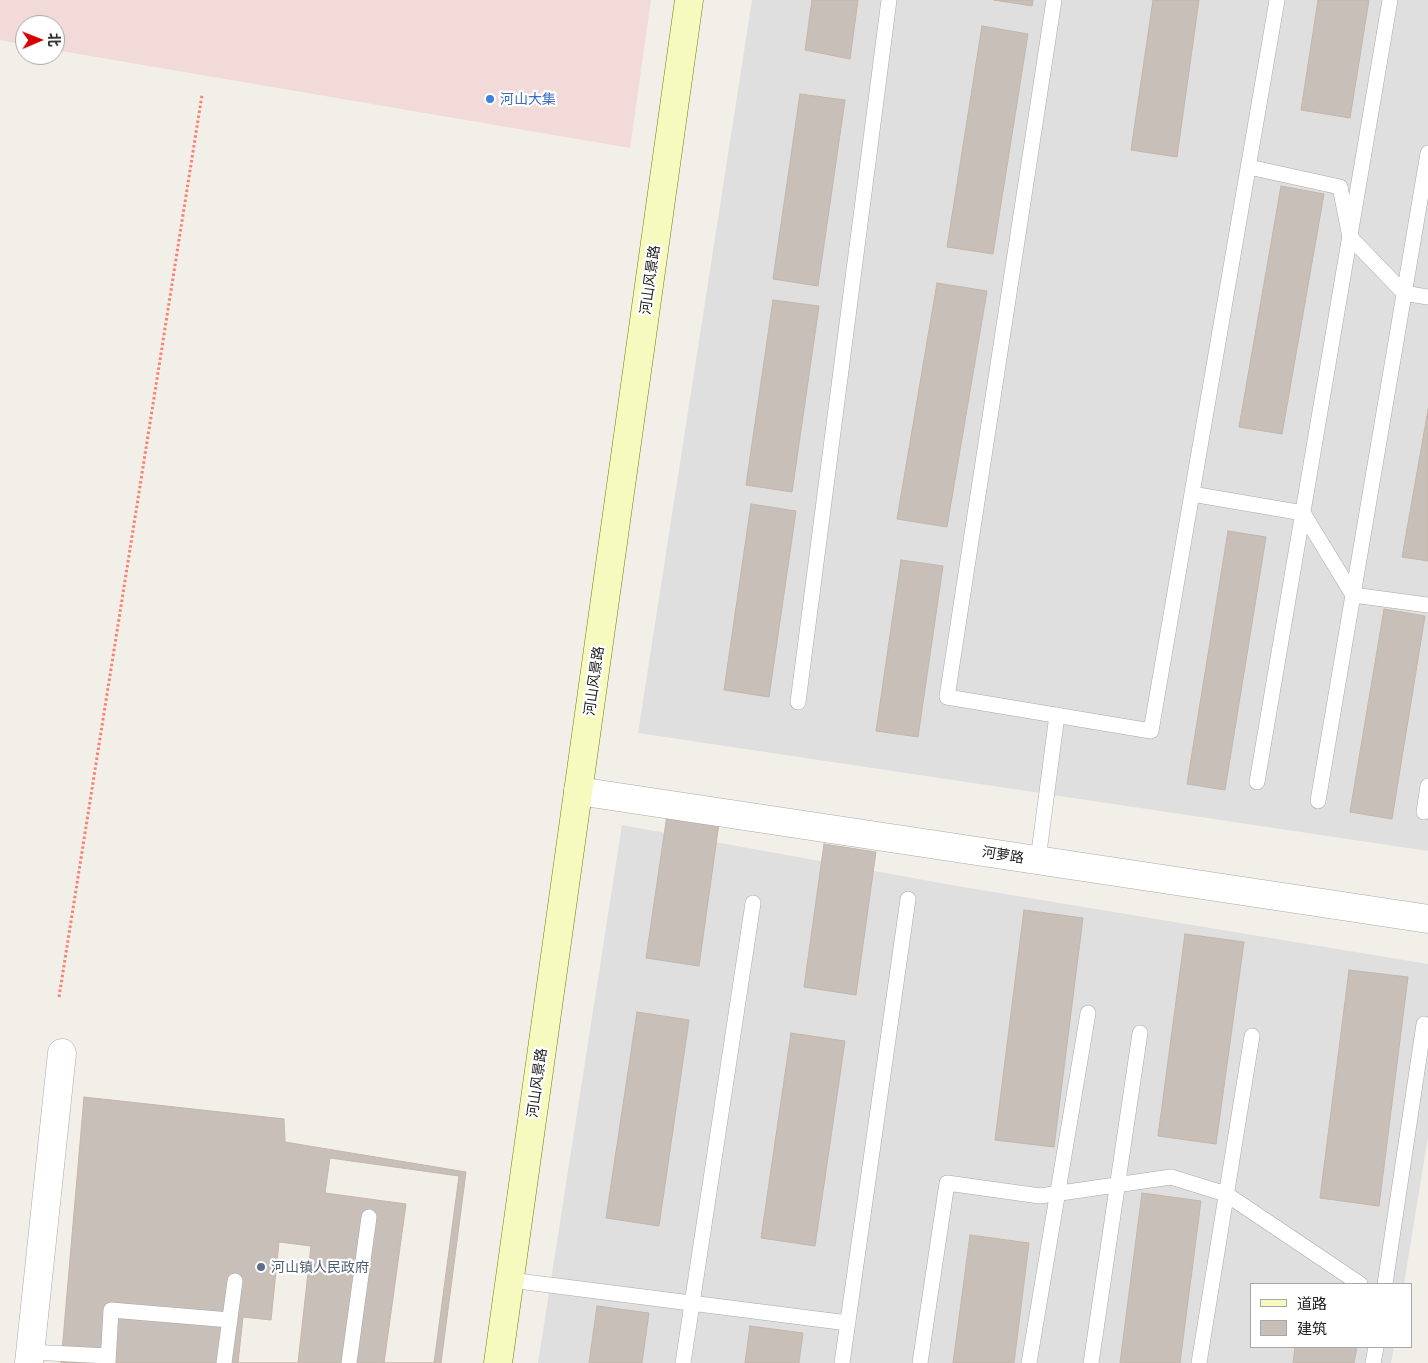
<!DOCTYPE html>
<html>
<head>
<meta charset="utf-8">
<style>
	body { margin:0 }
	#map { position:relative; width:1428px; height:1363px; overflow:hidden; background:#f2efe9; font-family:Ubuntu,"Noto Sans SC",sans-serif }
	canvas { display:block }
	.legend { position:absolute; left:1250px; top:1283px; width:162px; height:65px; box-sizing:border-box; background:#fff; border:1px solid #a7a7a7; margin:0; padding:6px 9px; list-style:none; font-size:15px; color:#222 }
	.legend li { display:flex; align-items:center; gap:10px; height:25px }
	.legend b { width:25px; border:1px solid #a7a7a7 }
	.north { position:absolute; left:15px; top:15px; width:50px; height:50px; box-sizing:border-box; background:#fff; border:1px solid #a7a7a7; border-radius:50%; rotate:89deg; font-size:14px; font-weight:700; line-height:20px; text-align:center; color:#222 }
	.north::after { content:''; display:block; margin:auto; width:18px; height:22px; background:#d40000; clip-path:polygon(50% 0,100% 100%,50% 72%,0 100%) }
</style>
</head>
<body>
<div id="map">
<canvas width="1428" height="1363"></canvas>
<ul class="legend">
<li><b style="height:6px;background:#f7fabf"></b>道路</li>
<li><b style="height:14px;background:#c7bfb8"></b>建筑</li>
</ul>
<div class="north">北</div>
</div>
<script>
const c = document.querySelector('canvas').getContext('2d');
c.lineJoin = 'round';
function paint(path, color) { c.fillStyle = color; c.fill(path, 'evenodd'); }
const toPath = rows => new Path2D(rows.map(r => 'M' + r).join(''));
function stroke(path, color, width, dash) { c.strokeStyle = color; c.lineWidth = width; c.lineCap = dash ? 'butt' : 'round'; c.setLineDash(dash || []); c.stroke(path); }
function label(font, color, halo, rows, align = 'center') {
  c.font = font + ' Ubuntu,"Noto Sans SC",sans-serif'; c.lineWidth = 4.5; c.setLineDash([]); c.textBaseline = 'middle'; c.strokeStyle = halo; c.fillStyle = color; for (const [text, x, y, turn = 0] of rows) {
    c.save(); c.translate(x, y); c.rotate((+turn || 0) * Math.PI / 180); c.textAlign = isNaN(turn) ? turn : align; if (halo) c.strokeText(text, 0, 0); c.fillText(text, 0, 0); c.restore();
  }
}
const residential = toPath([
	[752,0,1428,0,1428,851,638,733],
	[622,825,957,886,1428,964,1428,1137,1404,1284,1252,1284,1252,1347,1394,1347,1391,1363,538,1363]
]);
const commercial = toPath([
	[0,0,651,0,630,148,55,50,55,25,25,25,25,45,0,40]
]);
const building = toPath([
	[812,0,858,0,850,59,805,50,812,0],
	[994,0,1033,0,1032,6,994,0],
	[1153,0,1199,0,1177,157,1131,150,1153,0],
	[1318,0,1369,0,1350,118,1301,110,1318,0],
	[982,26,1028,34,993,254,947,247,982,26],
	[800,94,845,100,818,286,773,279,800,94],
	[1281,186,1324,194,1282,434,1239,427,1281,186],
	[937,283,987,291,947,527,897,519,937,283],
	[773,300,819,306,792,492,746,485,773,300],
	[1428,410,1428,561,1402,557,1428,410],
	[751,504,796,511,769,697,724,690,751,504],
	[1228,531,1266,537,1225,790,1187,784,1228,531],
	[901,560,943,566,918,737,876,731,901,560],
	[1384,609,1425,616,1392,819,1350,812,1384,609],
	[667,815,719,823,699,966,646,958,667,815],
	[824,844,876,852,856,995,804,987,824,844],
	[1024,910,1083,918,1054,1147,995,1140,1024,910],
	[1185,934,1244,942,1216,1144,1158,1136,1185,934],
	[1349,970,1408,977,1379,1206,1320,1198,1349,970],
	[637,1012,689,1020,659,1226,606,1218,637,1012],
	[791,1033,845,1041,815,1246,761,1238,791,1033],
	[84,1097,284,1119,285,1142,466,1172,441,1363,61,1363,84,1097],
	[330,1158,459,1176,434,1363,384,1363,406,1204,325,1193,330,1158],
	[1142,1193,1201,1201,1180,1363,1120,1363,1142,1193],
	[970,1235,1029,1243,1014,1363,953,1363,970,1235],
	[279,1242,311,1246,298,1363,238,1363,243,1317,271,1320,279,1242],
	[597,1306,649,1313,642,1363,589,1363,597,1306],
	[750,1326,803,1333,799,1363,745,1363,750,1326],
	[1295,1347,1357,1347,1354,1363,1293,1363,1295,1347]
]);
const path = toPath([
	[59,997,202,95]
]);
const service = toPath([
	[1054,0,947,697,1151,731,1277,0],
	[1249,167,1340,187,1350,237,1404,293,1428,297],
	[1192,494,1303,513,1353,595,1428,605],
	[798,702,889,0],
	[1257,782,1390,0],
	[1318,801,1428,153],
	[1424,812,1428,786],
	[1038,860,1057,715],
	[510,1280,848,1323],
	[1385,1284,1424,1024],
	[30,1352,108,1356],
	[108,1363,111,1310,230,1320],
	[224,1363,235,1281],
	[349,1363,369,1217],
	[683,1363,753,903],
	[842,1363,908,899],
	[920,1363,947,1183,1040,1196,1171,1177,1226,1194,1360,1284],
	[1029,1363,1088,1013],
	[1091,1363,1140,1033],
	[1199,1363,1252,1036],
	[1373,1363,1376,1347]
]);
const minor = toPath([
	[29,1363,62,1053]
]);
const tertiary = toPath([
	[578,791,1428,919]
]);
const secondary = toPath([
	[498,1363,689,0]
]);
const markers = [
	[490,99,5,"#3f7fe0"],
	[261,1267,5,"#5c6f8a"]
];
const shopNames = [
	["河山大集",500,99]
];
const streetNames = [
	["河山风景路",650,280,-82],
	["河山风景路",594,681,-82],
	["河萝路",1003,855,9],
	["河山风景路",537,1083,-82]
];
const serviceNames = [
	["河山镇人民政府",271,1267]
];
paint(residential, '#e0dfdf');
paint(commercial, '#f2dad9');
paint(building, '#c7bfb8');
stroke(building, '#c4b6ab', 1);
stroke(service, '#a9a9a9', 16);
stroke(minor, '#a9a9a9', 29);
stroke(tertiary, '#a9a9a9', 29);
stroke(secondary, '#707d05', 29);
stroke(path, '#fa8072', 3, [2.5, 2.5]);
stroke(service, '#fff', 15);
stroke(minor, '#fff', 28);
stroke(tertiary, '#fff', 28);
stroke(secondary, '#f7fabf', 28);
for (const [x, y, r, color] of markers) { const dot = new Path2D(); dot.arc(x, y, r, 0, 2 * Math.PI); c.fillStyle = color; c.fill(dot); stroke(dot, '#fff', 2); }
label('14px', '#366cbe', '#fff', shopNames, 'left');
label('14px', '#222', '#fff', streetNames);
label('14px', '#4e5e75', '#fff', serviceNames, 'left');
</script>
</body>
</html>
